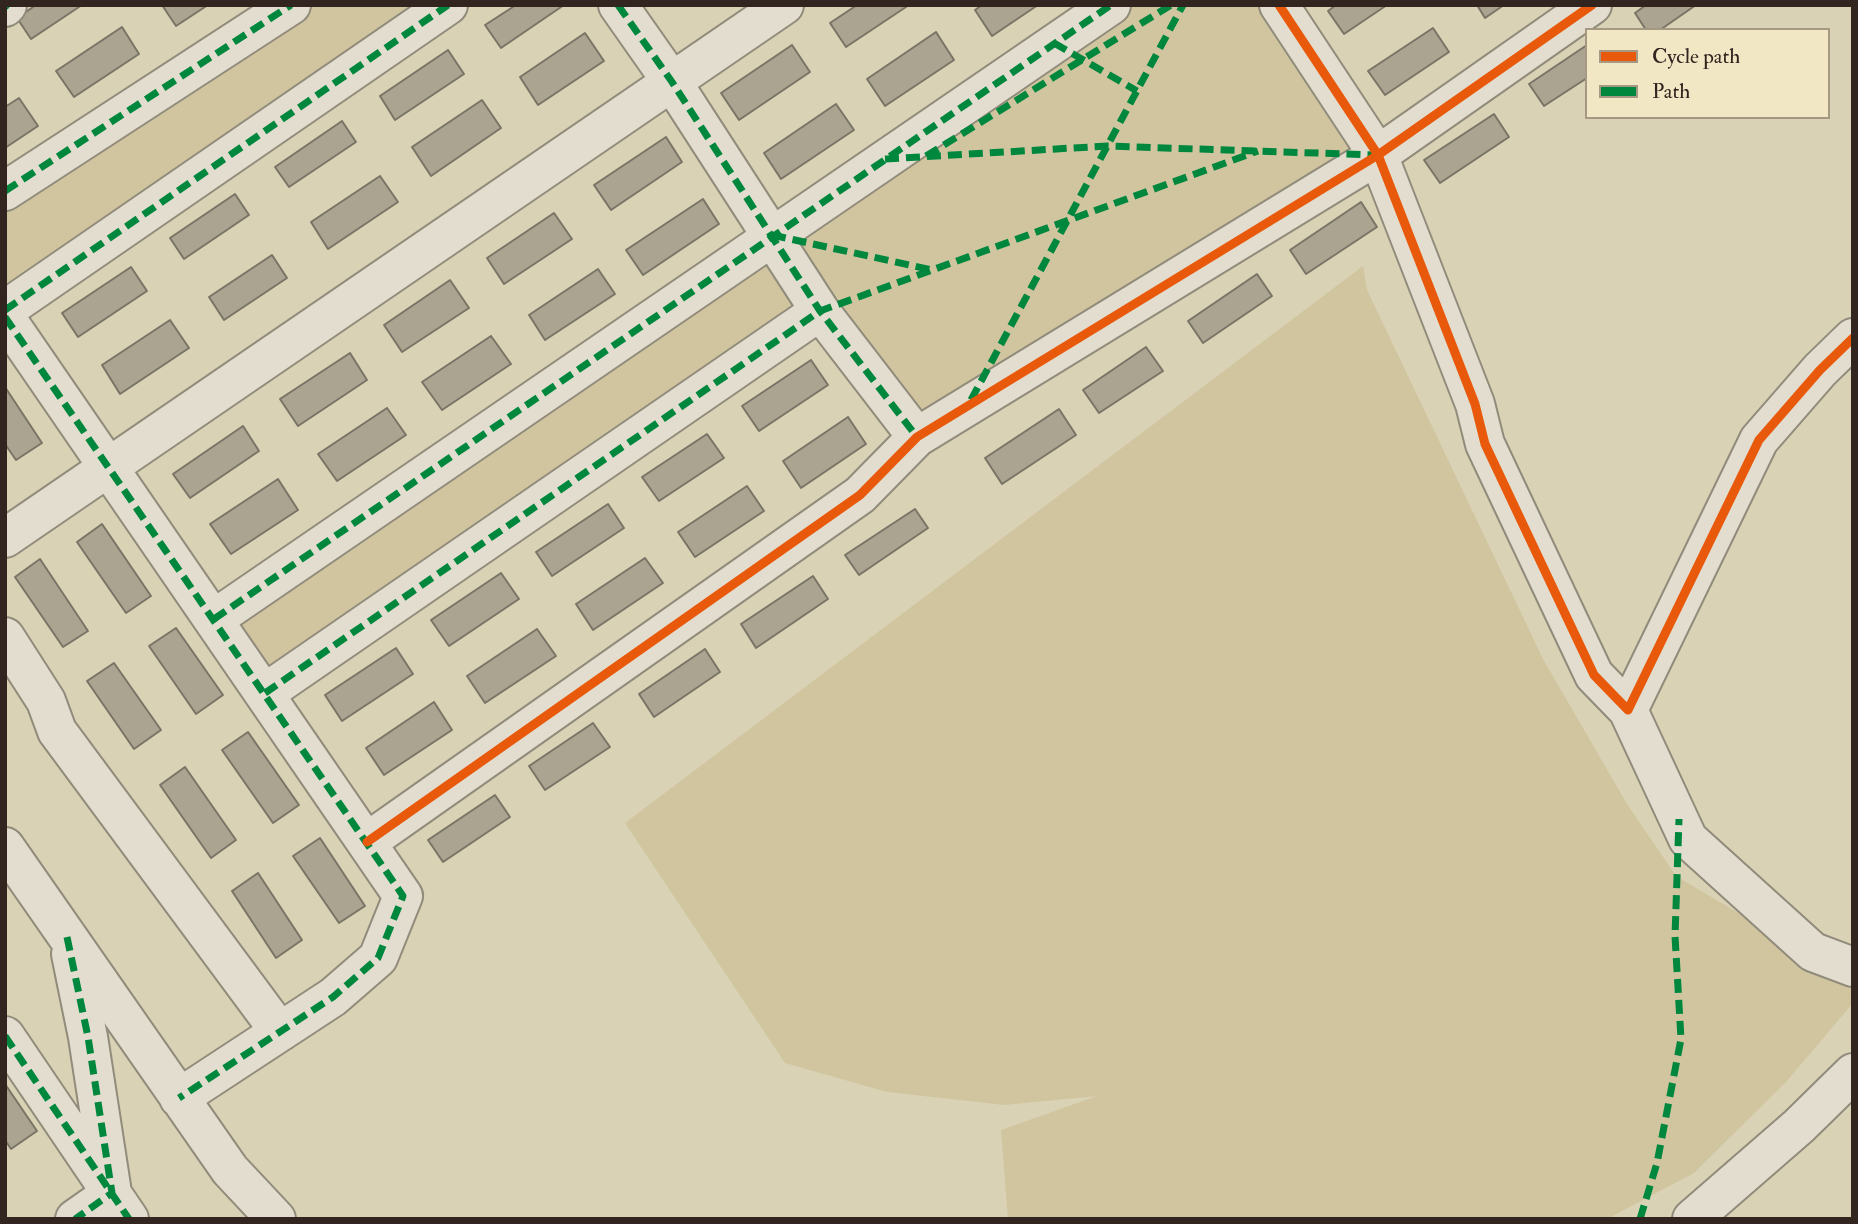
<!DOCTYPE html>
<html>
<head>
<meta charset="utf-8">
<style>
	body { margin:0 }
	#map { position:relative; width:1858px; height:1224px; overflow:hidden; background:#dad2b5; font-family:"IM FELL Double Pica",serif }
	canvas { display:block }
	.frame { position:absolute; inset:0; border:7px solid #322520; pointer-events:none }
	.legend { position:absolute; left:1585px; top:28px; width:245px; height:91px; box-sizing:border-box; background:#f1e7c5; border:2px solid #a59983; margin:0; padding:9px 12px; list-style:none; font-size:21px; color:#322520 }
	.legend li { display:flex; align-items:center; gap:14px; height:35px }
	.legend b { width:35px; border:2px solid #a59983 }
</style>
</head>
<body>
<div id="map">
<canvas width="1858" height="1224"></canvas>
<div class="frame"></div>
<ul class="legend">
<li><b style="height:9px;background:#e8590c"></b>Cycle path</li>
<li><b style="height:9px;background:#00873e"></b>Path</li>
</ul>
</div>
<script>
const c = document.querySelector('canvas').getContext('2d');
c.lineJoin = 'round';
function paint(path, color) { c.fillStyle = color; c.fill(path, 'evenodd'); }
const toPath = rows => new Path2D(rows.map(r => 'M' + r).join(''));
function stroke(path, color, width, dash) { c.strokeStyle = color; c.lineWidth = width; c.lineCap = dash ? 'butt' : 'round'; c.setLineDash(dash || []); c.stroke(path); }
const green = toPath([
	[291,5,448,5,5,310,5,191],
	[1111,5,1276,5,1378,155,917,437,820,311,265,693,214,619],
	[1363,266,1367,290,1543,659,1627,804,1676,876,1853,981,1853,1003,1786,1082,1694,1173,1607,1219,1008,1219,1001,1130,1097,1096,1004,1105,887,1092,785,1063,625,823]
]);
const building = toPath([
	[36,5,82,5,31,39,17,18,36,5],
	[162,5,208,5,176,26,162,5],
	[516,5,564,5,501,48,485,25,516,5],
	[857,5,909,5,846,47,830,23,857,5],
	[982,5,1038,5,992,36,975,10,982,5],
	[1336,5,1387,5,1344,34,1328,11,1336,5],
	[1477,5,1504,5,1485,18,1477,5],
	[1646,5,1696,5,1660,30,1646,30,1635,13,1646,5],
	[122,27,139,54,74,97,56,71,122,27],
	[1433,28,1449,52,1385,95,1368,71,1433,28],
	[936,32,954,60,885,106,867,79,936,32],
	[585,33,604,61,538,105,520,77,585,33],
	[792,45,810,72,739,120,721,93,792,45],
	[1587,45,1587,78,1544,106,1529,84,1587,45],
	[448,50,464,74,395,120,380,96,448,50],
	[19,98,38,126,5,148,5,107,19,98],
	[482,100,501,128,431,176,412,147,482,100],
	[836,104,854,130,781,179,764,153,836,104],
	[1494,114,1509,137,1440,183,1424,160,1494,114],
	[342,121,356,142,289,187,275,167,342,121],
	[666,137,682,162,611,210,594,185,666,137],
	[380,176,398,202,328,249,311,222,380,176],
	[235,194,249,215,184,259,170,238,235,194],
	[703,199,719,224,643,275,626,250,703,199],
	[1361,202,1377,227,1306,274,1290,250,1361,202],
	[554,213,572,239,504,284,487,258,554,213],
	[272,255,287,278,224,320,209,297,272,255],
	[131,267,147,291,78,337,62,313,131,267],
	[598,269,615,294,545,340,529,315,598,269],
	[1257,274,1272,296,1203,343,1188,321,1257,274],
	[450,280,469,308,402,352,384,325,450,280],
	[170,320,189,348,120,394,102,365,170,320],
	[491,336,511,364,442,410,422,382,491,336],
	[1146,347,1163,371,1099,413,1083,390,1146,347],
	[350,353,367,380,298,426,280,399,350,353],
	[811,360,828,385,759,431,742,406,811,360],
	[5,387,42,443,16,460,5,444,5,387],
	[387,408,406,435,337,481,318,454,387,408],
	[1059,409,1076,435,1002,484,985,458,1059,409],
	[848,417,866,444,801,488,783,461,848,417],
	[243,426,259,451,190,498,173,474,243,426],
	[707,434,724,458,659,501,642,477,707,434],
	[278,479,298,510,231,554,210,524,278,479],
	[747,486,764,511,695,557,678,532,747,486],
	[608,504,624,528,552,576,536,552,608,504],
	[915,509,928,528,859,575,845,555,915,509],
	[102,524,151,596,126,613,77,542,102,524],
	[645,558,663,583,593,630,576,604,645,558],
	[40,559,88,631,63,647,15,577,40,559],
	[501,573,519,599,449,646,431,620,501,573],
	[813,576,828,599,756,648,741,624,813,576],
	[176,628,223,695,196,714,149,646,176,628],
	[537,629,556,656,485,703,467,676,537,629],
	[396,648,413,674,342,721,325,695,396,648],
	[705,649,720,672,654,717,639,694,705,649],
	[114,663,161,730,134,749,87,681,114,663],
	[434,702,452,730,384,775,366,748,434,702],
	[593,723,610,747,545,790,529,766,593,723],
	[248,732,299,805,273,823,222,750,248,732],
	[185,767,236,840,211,858,160,785,185,767],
	[495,795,510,817,443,862,428,840,495,795],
	[320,838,365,906,339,923,293,856,320,838],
	[258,873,302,940,276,958,232,891,258,873],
	[5,1084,37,1131,11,1149,5,1140,5,1084]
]);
const minor = toPath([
	[618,5,672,82,820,311,917,437],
	[1279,5,1378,155,1475,404,1485,444,1594,675,1628,710,1759,440,1820,370,1853,338],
	[5,7,7,5],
	[5,191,291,5],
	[5,310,448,5],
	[5,317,403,896,378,958,333,997,179,1098],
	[5,538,784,5],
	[214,619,1111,5],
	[5,637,46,701,57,731,280,1032],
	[265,693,820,311],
	[1628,710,1688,839,1813,952,1853,967],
	[367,842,860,495,917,437,1378,155,1592,5],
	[5,847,230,1170,276,1219],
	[71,954,88,1037,112,1193,75,1219],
	[5,1036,129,1219],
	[1692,1219,1799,1126,1853,1073]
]);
const quiet = toPath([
	[618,5,672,82,820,311,917,437],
	[5,7,7,5],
	[1054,43,1137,91],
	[926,156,1171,5],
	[885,159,1107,146,1375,155],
	[5,191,291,5],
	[772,235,932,270],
	[5,310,448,5],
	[5,317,403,896,378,958,333,997,179,1098],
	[971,400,1183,5],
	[214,619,1111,5],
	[265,693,820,311,1258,151],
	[67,937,88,1037,112,1193,75,1219],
	[5,1036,129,1219],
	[1640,1219,1657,1163,1681,1039,1675,936,1679,819]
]);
const cycleway = toPath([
	[1279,5,1378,155,1475,404,1485,444,1594,675,1628,710,1759,440,1820,370,1853,338],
	[367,842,860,495,917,437,1378,155,1592,5]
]);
paint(green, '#d1c5a0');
paint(building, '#aaa491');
stroke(building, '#7a7466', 2);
stroke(minor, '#918b7b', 42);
stroke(minor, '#e2ddce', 38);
stroke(quiet, '#00873e', 7, [14, 7]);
stroke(cycleway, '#e8590c', 9);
</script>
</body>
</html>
